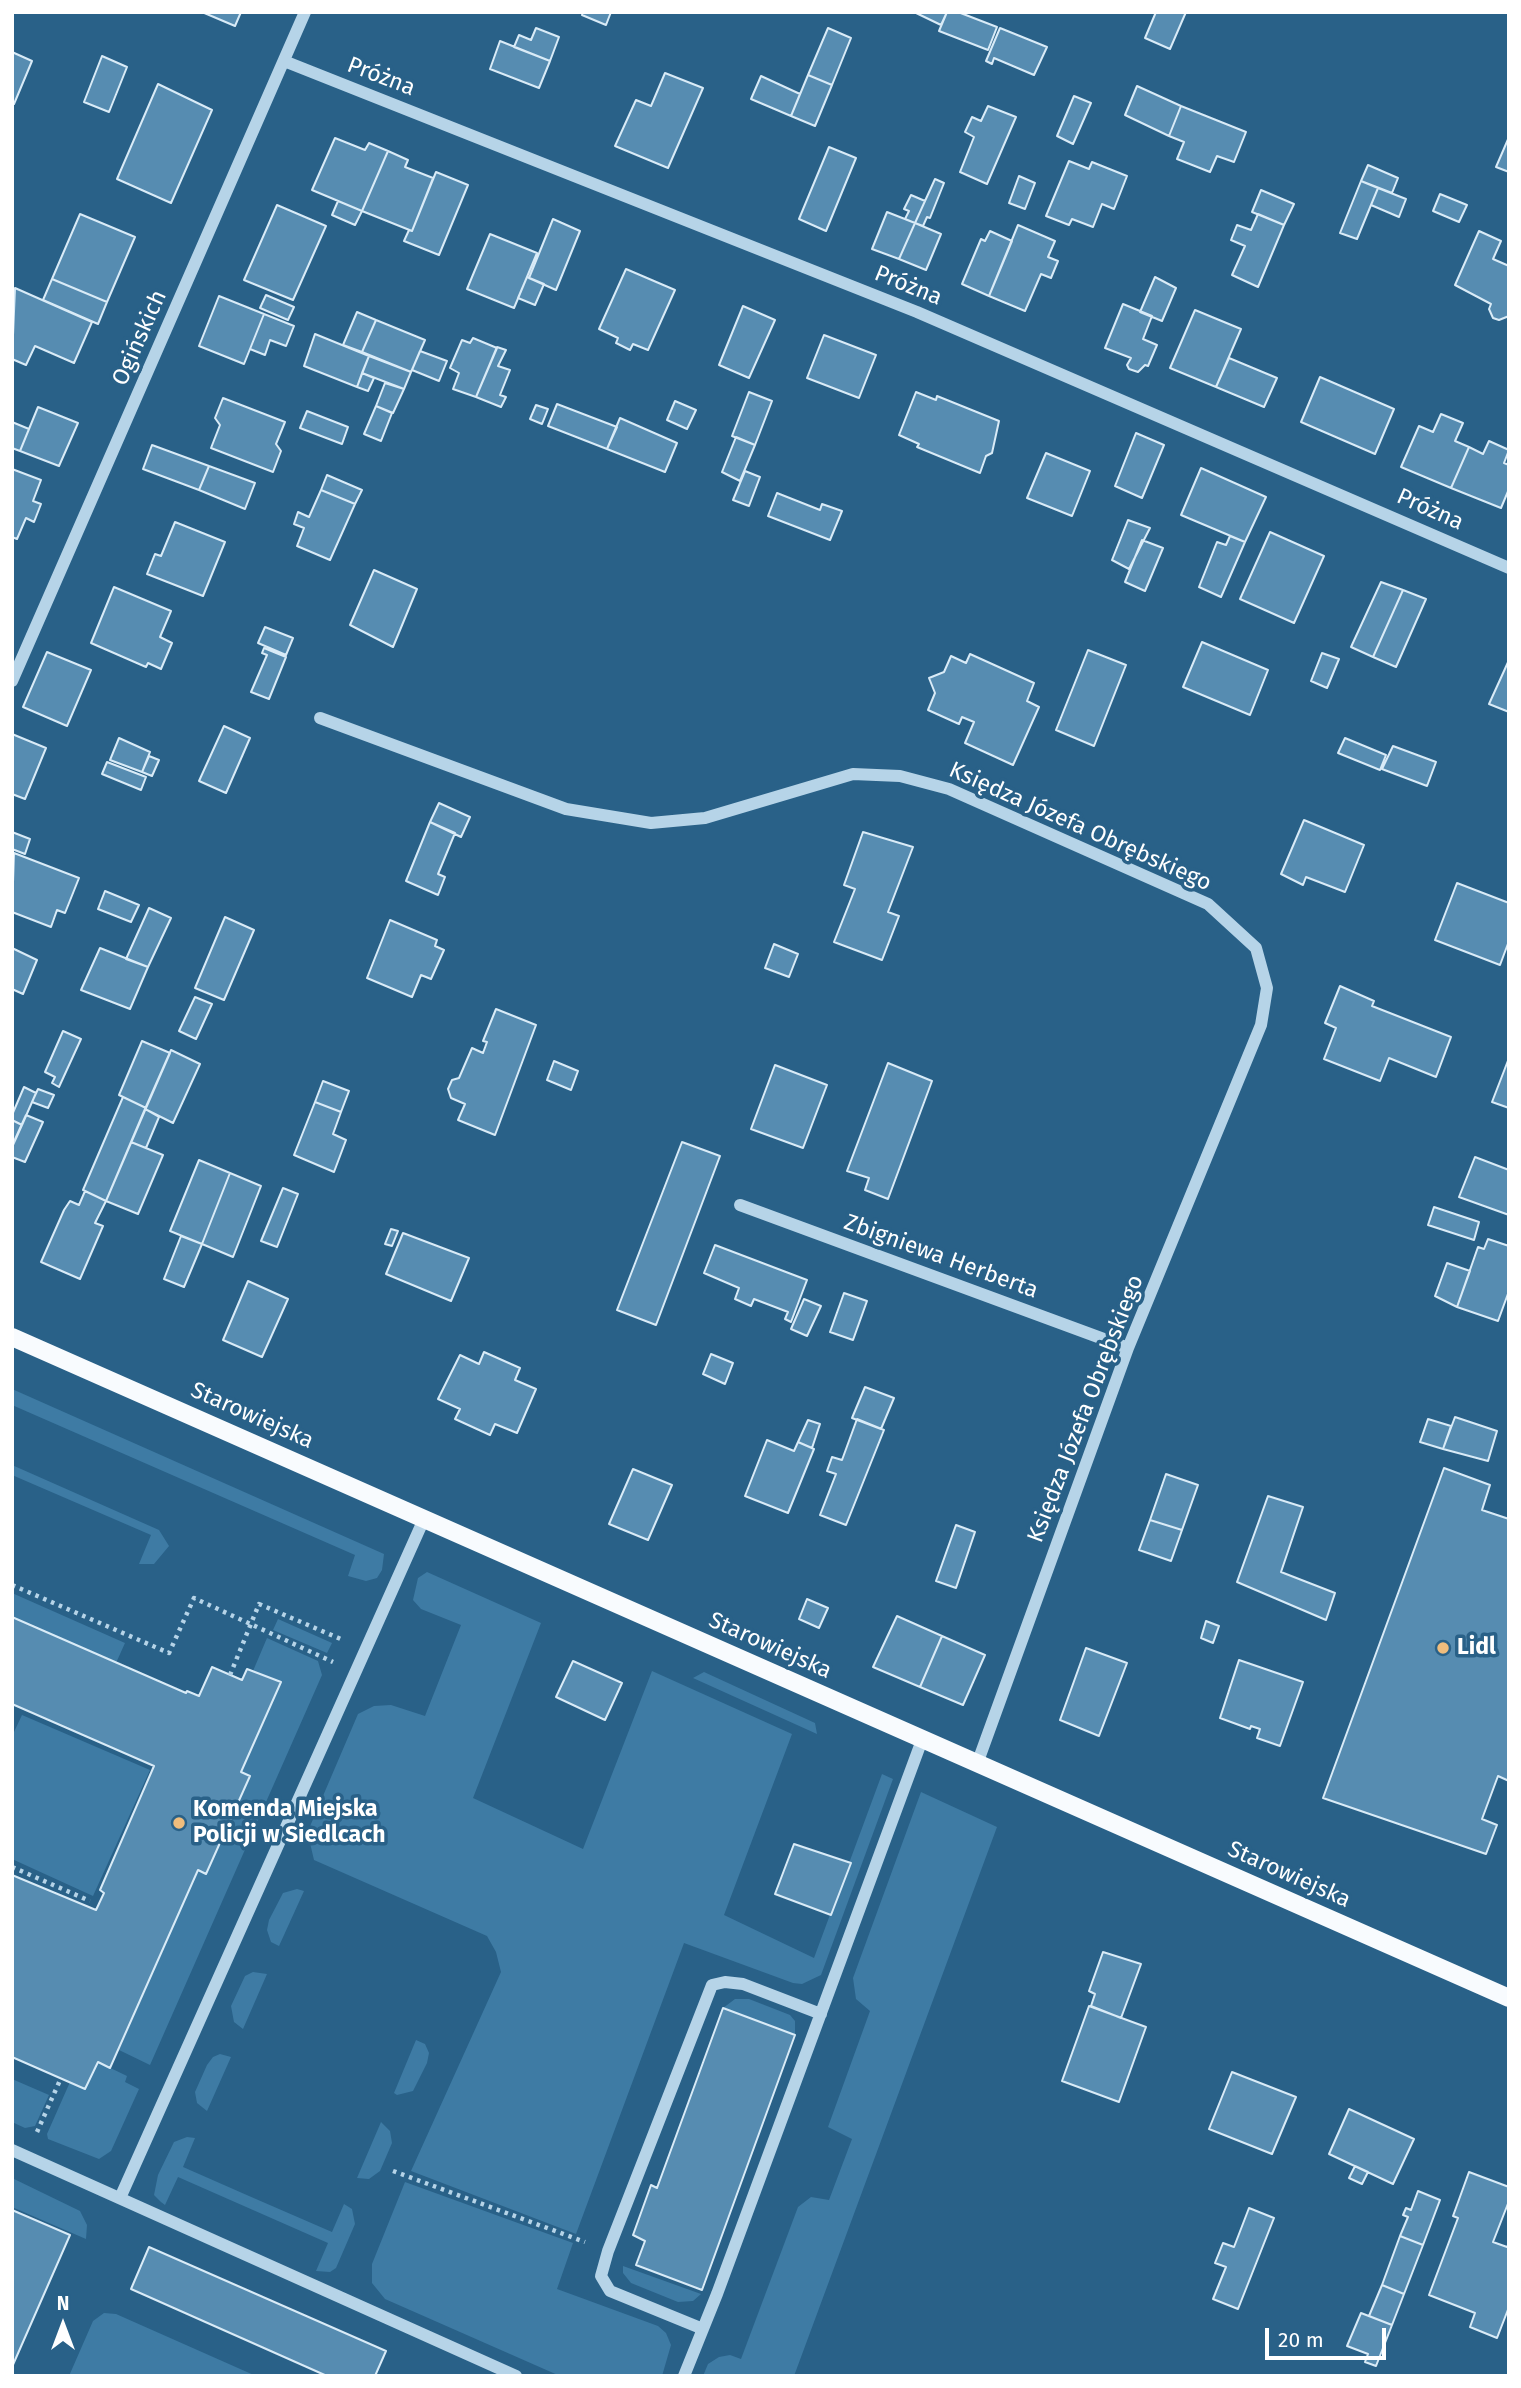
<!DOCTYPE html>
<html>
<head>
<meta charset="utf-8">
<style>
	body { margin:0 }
	#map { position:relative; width:1521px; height:2388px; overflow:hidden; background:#296188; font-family:"Fira Sans",sans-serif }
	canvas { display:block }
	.frame { position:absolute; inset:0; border:14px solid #fff; pointer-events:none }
	.north { position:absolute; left:28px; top:2290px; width:70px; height:70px; -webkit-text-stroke:5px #296188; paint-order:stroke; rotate:0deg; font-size:19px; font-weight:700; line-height:28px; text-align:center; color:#fff }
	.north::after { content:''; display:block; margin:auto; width:24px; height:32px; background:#fff; clip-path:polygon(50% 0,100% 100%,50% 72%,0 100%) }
	.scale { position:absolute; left:1265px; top:2328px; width:121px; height:32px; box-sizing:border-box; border:4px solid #fff; border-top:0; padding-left:9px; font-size:21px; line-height:24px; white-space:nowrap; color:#fff; -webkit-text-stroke:5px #296188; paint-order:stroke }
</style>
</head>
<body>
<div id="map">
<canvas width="1521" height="2388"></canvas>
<div class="frame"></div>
<div class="north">N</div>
<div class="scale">20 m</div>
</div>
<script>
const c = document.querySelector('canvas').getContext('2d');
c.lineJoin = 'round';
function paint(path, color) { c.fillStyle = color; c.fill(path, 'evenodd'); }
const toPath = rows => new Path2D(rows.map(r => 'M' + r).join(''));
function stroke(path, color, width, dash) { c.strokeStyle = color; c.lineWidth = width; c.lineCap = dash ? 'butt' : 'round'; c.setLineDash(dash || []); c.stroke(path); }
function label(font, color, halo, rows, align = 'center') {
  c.font = font + ' "Fira Sans",sans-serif'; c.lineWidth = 7; c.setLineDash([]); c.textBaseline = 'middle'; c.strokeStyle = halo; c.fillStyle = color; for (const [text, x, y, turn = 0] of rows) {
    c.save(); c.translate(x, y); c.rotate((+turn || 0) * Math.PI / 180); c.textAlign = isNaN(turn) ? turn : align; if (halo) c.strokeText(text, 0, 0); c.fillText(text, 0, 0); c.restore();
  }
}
const green = toPath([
	[12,1389,384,1554,382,1570,377,1578,366,1581,348,1576,355,1555,12,1405],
	[12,1465,159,1530,169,1546,154,1564,139,1564,151,1535,12,1475],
	[427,1572,541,1623,473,1798,583,1849,652,1671,792,1734,724,1915,814,1958,882,1774,893,1779,821,1975,802,1984,793,1983,684,1943,576,2234,411,2171,501,1972,496,1952,487,1936,314,1860,310,1843,308,1831,358,1714,374,1706,391,1705,425,1716,461,1625,421,1609,413,1600,418,1578],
	[12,1593,125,1643,116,1663,12,1617],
	[278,1619,332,1643,327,1653,273,1630],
	[267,1638,318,1661,322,1675,150,2065,119,2050,198,1870,206,1874,241,1772,280,1682,253,1671],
	[704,1672,815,1723,817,1734,693,1678],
	[22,1715,150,1770,93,1896,12,1859,12,1748,14,1732],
	[921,1792,997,1827,794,2376,703,2376,708,2364,719,2357,730,2355,741,2359,798,2207,811,2197,829,2200,852,2139,828,2127,870,2011,856,1999,853,1978],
	[297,1889,304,1891,279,1946,271,1942,267,1930,269,1920,283,1893],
	[253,1972,267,1974,243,2029,234,2022,231,2006,245,1976],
	[735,1999,749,1999,790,2015,795,2021,795,2035,723,2008],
	[416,2040,425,2044,429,2053,427,2063,413,2091,397,2095,394,2093],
	[220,2054,231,2057,207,2111,197,2103,195,2092,207,2065,213,2057],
	[98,2062,127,2076,125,2082,139,2089,111,2151,99,2159,48,2139,47,2134,70,2082,85,2089],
	[12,2079,49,2095,35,2126,25,2128,12,2122],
	[381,2122,390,2131,392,2143,380,2171,369,2179,357,2178],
	[187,2137,195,2138,183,2167,249,2196,332,2232,344,2204,352,2209,355,2224,336,2268,330,2272,316,2271,328,2243,178,2177,165,2205,161,2202,154,2195,158,2175,174,2142],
	[12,2178,80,2211,87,2225,86,2239,12,2207],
	[405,2182,573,2243,557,2289,658,2326,666,2333,671,2345,662,2376,560,2376,385,2299,372,2283,372,2264],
	[623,2266,701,2294,693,2301,678,2302,631,2283,623,2273],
	[104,2313,116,2314,256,2376,69,2376,93,2321]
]);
const building = toPath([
	[202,12,241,12,235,26,202,12],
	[583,12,611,12,606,25,582,15,583,12],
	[914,12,947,12,941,25,914,12],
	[947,12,958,12,997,27,988,50,939,31,947,12],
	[1156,12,1186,12,1170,49,1145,38,1156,12],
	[536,28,559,37,550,61,514,47,519,35,531,40,536,28],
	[828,28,851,38,832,85,808,75,828,28],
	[1000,28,1047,47,1034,75,994,58,992,64,986,61,1000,28],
	[500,41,550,61,539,88,490,69,500,41],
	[12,52,32,61,14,104,12,103,12,52],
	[102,56,127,67,109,112,84,102,102,56],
	[665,73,703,88,668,168,615,146,636,100,651,106,665,73],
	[808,75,832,85,815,126,791,116,808,75],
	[761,76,800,94,791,116,751,99,761,76],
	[158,84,212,110,171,203,117,179,158,84],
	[1137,86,1181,106,1169,136,1125,115,1137,86],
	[1074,96,1091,103,1073,144,1057,136,1074,96],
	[988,106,1016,117,987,184,960,172,974,137,965,132,972,117,981,121,988,106],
	[1181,106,1246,132,1234,162,1217,156,1210,172,1177,159,1184,142,1169,136,1181,106],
	[1509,137,1509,172,1496,167,1509,137],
	[335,138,365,150,369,143,388,151,362,211,312,190,335,138],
	[829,147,856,158,826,231,799,219,829,147],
	[388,151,408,160,405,167,433,178,412,231,362,211,388,151],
	[1069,161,1089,169,1092,162,1127,176,1114,209,1102,204,1093,227,1072,219,1069,225,1046,216,1069,161],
	[1368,165,1398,178,1392,193,1361,181,1368,165],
	[436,172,468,185,439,255,404,241,409,230,412,231,436,172],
	[1019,176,1035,183,1025,209,1009,203,1019,176],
	[935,179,944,183,930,218,927,217,923,226,915,223,935,179],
	[1361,181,1378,188,1357,239,1340,233,1361,181],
	[1378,188,1406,199,1399,217,1371,205,1378,188],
	[1261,190,1294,204,1284,225,1252,212,1261,190],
	[1440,194,1467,205,1459,222,1433,211,1440,194],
	[911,195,925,201,915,223,905,219,909,211,904,209,911,195],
	[338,201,362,211,355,225,332,215,338,201],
	[277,205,326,226,293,300,244,280,277,205],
	[887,212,915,223,899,259,872,249,887,212],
	[80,214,135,237,107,302,52,279,80,214],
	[1258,214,1284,225,1258,287,1232,275,1245,246,1231,240,1237,225,1251,230,1258,214],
	[553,219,580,231,556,290,529,278,553,219],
	[915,223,941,234,926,270,899,259,915,223],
	[1018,225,1055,241,1048,257,1058,261,1051,278,1041,274,1025,311,989,296,1018,225],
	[990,231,1012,241,989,296,962,284,981,239,985,241,990,231],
	[1479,231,1501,241,1493,259,1509,266,1509,316,1499,320,1493,318,1489,309,1491,304,1455,285,1479,231],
	[490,234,537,253,514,308,467,289,490,234],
	[626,269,675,290,648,350,633,344,630,350,616,343,618,338,599,329,626,269],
	[527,277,544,284,535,305,518,298,527,277],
	[1155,277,1176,288,1162,321,1140,312,1155,277],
	[52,279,107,302,98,324,43,300,52,279],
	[15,288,92,322,74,363,35,346,26,365,12,359,15,288],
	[266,295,294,307,288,320,260,308,266,295],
	[219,296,264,314,244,364,199,346,219,296],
	[1123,304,1152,316,1143,339,1157,345,1148,366,1145,365,1138,372,1129,369,1127,365,1131,358,1105,348,1123,304],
	[743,306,775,320,749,378,719,365,743,306],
	[1195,310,1241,329,1216,387,1170,368,1195,310],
	[357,312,376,320,362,352,343,345,357,312],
	[264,314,294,326,286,346,270,340,265,355,250,349,264,314],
	[376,320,425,340,411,372,362,352,376,320],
	[315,334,369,356,357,387,304,366,315,334],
	[824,335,876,355,859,398,807,378,824,335],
	[473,338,497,348,476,397,453,389,459,373,450,368,462,340,470,343,473,338],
	[497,347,506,350,498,366,510,370,500,395,506,397,501,407,476,397,497,347],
	[420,351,447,361,439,381,412,370,420,351],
	[369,356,411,372,404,389,362,373,369,356],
	[1229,358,1277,378,1264,407,1216,387,1229,358],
	[362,373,374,378,368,391,357,387,362,373],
	[1320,377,1394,409,1375,454,1301,422,1320,377],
	[385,383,404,389,393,413,376,406,385,383],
	[749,392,772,401,755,445,732,436,749,392],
	[916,392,936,400,937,396,999,421,992,453,986,456,980,473,917,447,919,444,899,435,916,392],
	[223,398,285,422,276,444,281,451,273,472,211,448,220,425,215,418,223,398],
	[675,401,696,410,687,429,667,420,675,401],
	[557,404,617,427,607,449,548,426,557,404],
	[536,405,548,409,542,424,530,419,536,405],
	[376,406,392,413,381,441,364,434,376,406],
	[38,407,78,423,59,466,20,451,38,407],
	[307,411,348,427,342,444,300,428,307,411],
	[1441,414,1463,423,1455,441,1469,447,1451,488,1401,467,1419,426,1433,432,1441,414],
	[620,418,677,443,665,472,607,449,620,418],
	[12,422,29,429,20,451,12,448,12,422],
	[1136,433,1164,445,1142,498,1115,486,1136,433],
	[736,437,755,445,740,481,722,472,736,437],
	[1489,441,1509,450,1504,463,1509,465,1509,489,1501,508,1451,488,1469,447,1483,454,1489,441],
	[152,445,209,466,199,490,143,469,152,445],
	[1046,453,1090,471,1072,516,1027,498,1046,453],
	[209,466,255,483,245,509,199,490,209,466],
	[1201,468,1266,497,1245,542,1181,515,1201,468],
	[12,469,41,480,33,501,41,504,34,522,26,518,17,539,12,537,12,469],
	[745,471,760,477,749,506,733,500,745,471],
	[327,475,362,490,355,504,321,490,327,475],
	[321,490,355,504,330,560,297,546,304,528,294,524,298,512,309,517,321,490],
	[777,493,820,510,822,504,842,511,830,540,768,516,777,493],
	[1128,520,1150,528,1129,569,1112,560,1128,520],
	[175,522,225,542,203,596,147,574,155,554,161,556,175,522],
	[1270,532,1324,556,1294,623,1240,599,1270,532],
	[1230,536,1245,542,1221,597,1199,587,1217,542,1226,545,1230,536],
	[1142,540,1163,548,1145,591,1125,582,1142,540],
	[374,570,417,589,393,647,350,625,374,570],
	[1381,582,1403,590,1373,657,1351,647,1381,582],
	[114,587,171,611,160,637,172,643,161,669,148,663,146,667,91,643,114,587],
	[1403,590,1426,599,1396,667,1373,657,1403,590],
	[265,627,293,638,286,655,258,643,265,627],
	[1202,642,1268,670,1250,715,1183,687,1202,642],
	[264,648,286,657,269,699,251,692,267,655,262,653,264,648],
	[1088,650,1126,665,1094,746,1056,730,1088,650],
	[47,652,91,670,67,726,23,707,47,652],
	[1322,653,1339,659,1327,688,1311,681,1322,653],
	[970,654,1034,683,1027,701,1039,707,1013,765,965,743,974,722,962,717,959,724,928,710,935,693,929,678,944,672,951,656,966,663,970,654],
	[1509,660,1509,712,1489,704,1509,660],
	[224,726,250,738,226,793,199,781,224,726],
	[12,734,46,748,25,799,12,794,12,734],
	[119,738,150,752,142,772,110,760,119,738],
	[1345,738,1386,755,1380,770,1338,753,1345,738],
	[1393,746,1436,762,1427,786,1382,769,1393,746],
	[149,756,159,760,152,776,142,772,149,756],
	[107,762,146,777,141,790,102,774,107,762],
	[439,803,470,817,461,837,430,822,439,803],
	[1304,820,1364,845,1345,892,1306,877,1303,885,1281,874,1304,820],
	[430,822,455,833,438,874,445,877,438,895,406,881,430,822],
	[12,832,30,839,25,854,12,849,12,832],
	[863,832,913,847,888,912,899,916,882,960,834,942,855,889,844,885,863,832],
	[14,853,79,878,65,913,57,910,51,927,12,912,14,853],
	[1457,883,1509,903,1509,941,1500,965,1435,940,1457,883],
	[105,891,139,905,131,922,98,909,105,891],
	[149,908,171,918,148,967,126,959,149,908],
	[225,917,254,930,224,1000,195,988,225,917],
	[390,920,437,940,435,946,444,950,431,979,421,975,412,997,367,978,390,920],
	[774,944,798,954,789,977,765,968,774,944],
	[12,948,37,960,23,994,12,989,12,948],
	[100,948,148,967,130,1009,81,990,100,948],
	[1340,986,1374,1001,1372,1006,1451,1037,1436,1077,1389,1058,1380,1081,1324,1059,1336,1028,1325,1023,1340,986],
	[195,997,212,1004,196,1039,179,1031,195,997],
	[496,1009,536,1025,495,1135,458,1120,465,1104,451,1098,448,1089,452,1080,459,1078,472,1048,483,1053,487,1042,483,1041,496,1009],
	[63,1031,81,1039,59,1087,52,1083,55,1077,45,1072,63,1031],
	[142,1041,170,1053,146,1108,119,1095,142,1041],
	[171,1050,200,1064,173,1123,145,1109,171,1050],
	[1509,1058,1509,1108,1492,1102,1509,1058],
	[554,1061,578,1071,571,1090,547,1080,554,1061],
	[888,1063,932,1081,888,1199,865,1190,869,1178,847,1171,888,1063],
	[775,1065,827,1085,803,1148,751,1129,775,1065],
	[323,1081,349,1091,341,1112,315,1102,323,1081],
	[24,1087,36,1093,22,1125,12,1120,12,1115,24,1087],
	[38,1089,54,1095,48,1108,32,1102,38,1089],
	[123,1097,146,1108,106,1201,83,1190,123,1097],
	[315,1102,341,1112,333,1134,346,1140,334,1172,294,1155,315,1102],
	[145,1109,159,1117,146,1148,131,1142,145,1109],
	[26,1115,43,1122,25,1162,12,1157,12,1146,26,1115],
	[12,1120,22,1125,13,1145,12,1145,12,1120],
	[131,1142,163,1155,138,1214,106,1201,131,1142],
	[682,1142,720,1156,656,1325,617,1310,682,1142],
	[1475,1157,1509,1170,1509,1215,1459,1197,1475,1157],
	[199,1160,230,1173,202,1244,170,1231,199,1160],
	[230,1173,261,1186,233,1257,202,1244,230,1173],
	[283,1188,298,1194,277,1247,261,1241,283,1188],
	[85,1191,106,1201,95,1223,103,1226,80,1279,41,1262,64,1210,70,1201,79,1205,85,1191],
	[1434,1207,1479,1222,1474,1240,1428,1225,1434,1207],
	[391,1229,398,1231,392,1246,385,1244,391,1229],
	[403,1233,469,1258,451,1301,386,1274,403,1233],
	[181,1236,202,1244,184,1287,164,1279,181,1236],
	[1488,1239,1509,1246,1509,1291,1498,1321,1457,1307,1478,1247,1484,1249,1488,1239],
	[715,1245,807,1280,791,1322,785,1319,788,1312,754,1299,751,1306,735,1299,739,1288,704,1273,715,1245],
	[1447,1263,1470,1271,1457,1307,1435,1296,1447,1263],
	[248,1281,288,1299,262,1357,223,1340,248,1281],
	[844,1293,867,1301,853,1340,830,1332,844,1293],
	[804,1299,821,1306,807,1336,791,1329,804,1299],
	[484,1352,520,1368,515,1380,536,1389,517,1433,495,1424,490,1435,455,1419,460,1409,438,1399,460,1355,479,1364,484,1352],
	[711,1354,733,1363,725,1384,703,1374,711,1354],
	[865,1387,894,1398,881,1429,852,1418,865,1387],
	[1455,1417,1497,1431,1488,1461,1443,1449,1455,1417],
	[857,1419,884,1430,846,1525,820,1515,836,1474,827,1471,832,1457,842,1460,857,1419],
	[1428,1419,1451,1426,1443,1449,1420,1442,1428,1419],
	[808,1420,820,1424,812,1448,798,1442,808,1420],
	[767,1440,794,1451,798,1442,814,1449,788,1513,745,1496,767,1440],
	[1444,1468,1490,1485,1482,1510,1509,1519,1509,1781,1498,1776,1482,1819,1497,1825,1486,1854,1323,1798,1444,1468],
	[633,1469,672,1485,648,1540,609,1524,633,1469],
	[1166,1474,1198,1485,1182,1530,1150,1520,1166,1474],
	[1268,1496,1303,1507,1281,1572,1335,1593,1326,1620,1237,1582,1268,1496],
	[1150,1520,1182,1530,1171,1561,1139,1550,1150,1520],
	[956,1525,975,1532,956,1588,936,1581,956,1525],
	[807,1599,828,1608,819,1628,799,1619,807,1599],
	[897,1616,942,1636,920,1687,873,1667,897,1616],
	[12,1617,186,1693,187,1691,199,1696,212,1667,242,1680,247,1669,281,1682,241,1772,250,1776,206,1874,198,1870,110,2068,98,2062,85,2089,12,2057,12,1875,96,1910,104,1893,100,1890,154,1766,12,1704,12,1617],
	[1206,1621,1219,1626,1213,1643,1201,1638,1206,1621],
	[942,1636,985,1655,963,1705,920,1687,942,1636],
	[1086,1648,1127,1663,1099,1736,1060,1720,1086,1648],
	[1239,1660,1303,1682,1280,1746,1257,1738,1260,1729,1251,1726,1250,1729,1220,1718,1239,1660],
	[573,1661,622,1683,605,1720,556,1697,573,1661],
	[794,1844,851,1863,831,1915,775,1894,794,1844],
	[1103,1952,1141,1964,1121,2018,1091,2006,1095,1994,1089,1991,1103,1952],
	[1089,2006,1146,2027,1119,2102,1062,2081,1089,2006],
	[723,2008,795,2035,702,2290,636,2265,645,2241,633,2235,651,2185,657,2188,723,2008],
	[1232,2072,1296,2097,1272,2154,1209,2129,1232,2072],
	[1349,2109,1414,2139,1393,2184,1329,2154,1349,2109],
	[1355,2166,1368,2172,1362,2184,1349,2178,1355,2166],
	[1469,2172,1509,2187,1509,2201,1493,2242,1507,2247,1509,2244,1509,2307,1497,2338,1470,2327,1475,2313,1429,2295,1458,2218,1453,2216,1469,2172],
	[1418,2191,1440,2200,1423,2245,1400,2236,1408,2217,1403,2215,1406,2208,1411,2210,1418,2191],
	[1249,2208,1274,2218,1238,2309,1213,2299,1226,2267,1215,2263,1223,2243,1234,2247,1249,2208],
	[12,2210,70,2235,12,2367,12,2210],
	[1400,2236,1423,2245,1404,2294,1382,2285,1400,2236],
	[149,2247,386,2351,375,2376,327,2376,131,2289,149,2247],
	[1382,2285,1404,2294,1392,2325,1369,2316,1382,2285],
	[1361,2313,1392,2325,1376,2366,1365,2362,1368,2354,1347,2346,1361,2313]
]);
const path = toPath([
	[12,1585,169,1653,194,1598,333,1662],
	[230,1675,259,1604,343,1640],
	[12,1867,90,1901],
	[37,2132,61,2078],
	[393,2171,585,2242]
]);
const minor = toPath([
	[284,61,917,312,1509,568],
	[12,681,305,12],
	[320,718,566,809,651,823,705,818,853,774,900,776,949,789,1208,904,1256,948,1267,988,1261,1025,1128,1348,977,1764],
	[740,1205,1128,1348],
	[12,2150,516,2376],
	[120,2198,424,1519],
	[703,2329,610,2291,601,2276,608,2251,712,1985,725,1982,743,1984,821,2014],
	[684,2376,717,2294,922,1740]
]);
const major = toPath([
	[12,1337,1509,1998]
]);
const markers = [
	[1443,1648,7,"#efbd7d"],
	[179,1823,7,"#efbd7d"]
];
const streetNames = [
	["Próżna",381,77,21],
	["Próżna",908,286,22],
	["Ogińskich",140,338,-66],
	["Próżna",1430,510,24],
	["Księdza Józefa Obrębskiego",1080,827,24],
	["Zbigniewa Herberta",941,1257,20],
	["Księdza Józefa Obrębskiego",1086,1409,-69],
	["Starowiejska",252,1416,24],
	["Starowiejska",770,1646,24],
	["Starowiejska",1289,1875,24]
];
const poiNames = [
	["Lidl",1457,1648],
	["Komenda Miejska",193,1810],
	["Policji w Siedlcach",193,1836]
];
paint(green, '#3e7ba4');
paint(building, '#568cb1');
stroke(building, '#d9ebf7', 2);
stroke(path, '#b6d4e8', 4.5, [3.5, 5]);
stroke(minor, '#b6d4e8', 12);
stroke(major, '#f8fbfe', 18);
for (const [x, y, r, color] of markers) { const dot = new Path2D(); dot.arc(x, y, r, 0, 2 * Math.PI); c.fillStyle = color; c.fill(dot); stroke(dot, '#296188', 2.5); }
label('23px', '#fff', '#296188', streetNames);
label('bold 23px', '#fff', '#296188', poiNames, 'left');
</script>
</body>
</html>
